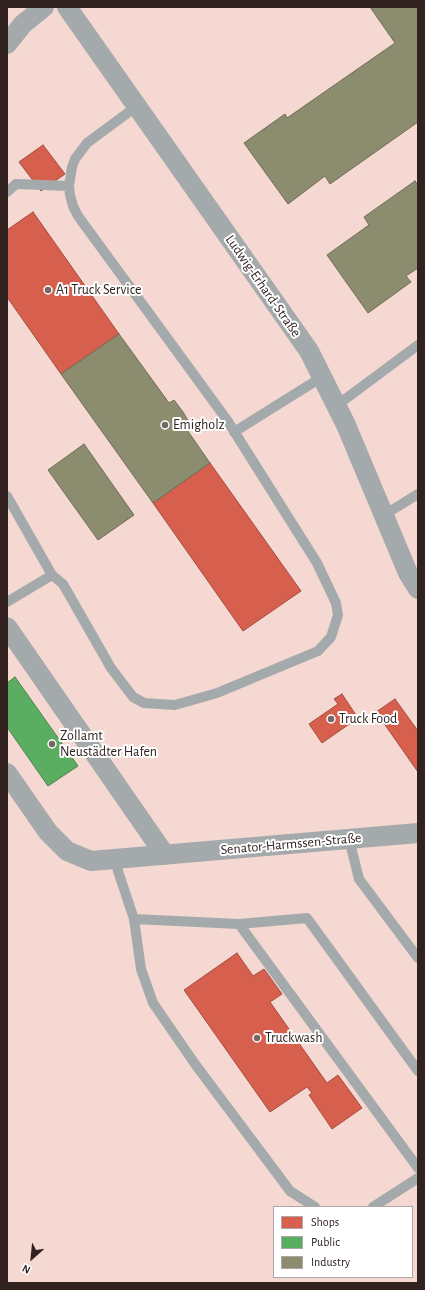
<!DOCTYPE html>
<html>
<head>
<meta charset="utf-8">
<style>
	body { margin:0 }
	#map { position:relative; width:425px; height:1290px; overflow:hidden; background:#f7e5e1; font-family:"Alegreya Sans",sans-serif }
	canvas { display:block }
	.frame { position:absolute; inset:0; border:8px solid #312220; pointer-events:none }
	.legend { position:absolute; left:273px; top:1206px; width:140px; height:72px; box-sizing:border-box; background:#fff; border:1px solid #ada7a6; margin:0; padding:5px 7px; list-style:none; font-size:12px; color:#312220 }
	.legend li { display:flex; align-items:center; gap:8px; height:20px }
	.legend b { width:20px; border:1px solid #ada7a6 }
	.north { position:absolute; left:12px; top:1238px; width:40px; height:40px; -webkit-text-stroke:3px #fff; paint-order:stroke; rotate:207deg; font-size:11px; font-weight:700; line-height:16px; text-align:center; color:#312220 }
	.north::after { content:''; display:block; margin:auto; width:14px; height:18px; background:#312220; clip-path:polygon(50% 0,100% 100%,50% 72%,0 100%) }
</style>
</head>
<body>
<div id="map">
<canvas width="425" height="1290"></canvas>
<div class="frame"></div>
<ul class="legend">
<li><b style="height:11px;background:#d6604d"></b>Shops</li>
<li><b style="height:11px;background:#5aae61"></b>Public</li>
<li><b style="height:11px;background:#8c8c6e"></b>Industry</li>
</ul>
<div class="north">N</div>
</div>
<script>
const c = document.querySelector('canvas').getContext('2d');
c.lineJoin = 'round';
function paint(path, color) { c.fillStyle = color; c.fill(path, 'evenodd'); }
const toPath = rows => new Path2D(rows.map(r => 'M' + r).join(''));
function stroke(path, color, width, dash) { c.strokeStyle = color; c.lineWidth = width; c.lineCap = dash ? 'butt' : 'round'; c.setLineDash(dash || []); c.stroke(path); }
function label(font, color, halo, rows, align = 'center') {
  c.font = font + ' "Alegreya Sans",sans-serif'; c.lineWidth = 4; c.setLineDash([]); c.textBaseline = 'middle'; c.strokeStyle = halo; c.fillStyle = color; for (const [text, x, y, turn = 0] of rows) {
    c.save(); c.translate(x, y); c.rotate((+turn || 0) * Math.PI / 180); c.textAlign = isNaN(turn) ? turn : align; if (halo) c.strokeText(text, 0, 0); c.fillText(text, 0, 0); c.restore();
  }
}
const built = toPath([
	[7,7,418,7,418,1283,7,1283],
	[274,1207,412,1207,412,1277,274,1277]
]);
const shops = toPath([
	[43,145,65,174,41,191,19,162,43,145],
	[33,212,119,334,61,374,7,297,7,230,33,212],
	[210,463,301,591,243,631,153,503,210,463],
	[342,694,358,718,322,743,309,724,338,704,334,699,342,694],
	[395,699,418,731,418,772,376,712,395,699],
	[237,953,253,976,264,969,282,994,270,1002,322,1076,327,1083,338,1075,362,1108,332,1129,309,1095,312,1093,307,1087,270,1112,184,990,237,953]
]);
const public = toPath([
	[15,677,78,766,48,786,7,727,7,683,15,677]
]);
const industry = toPath([
	[370,7,418,7,418,122,330,184,325,176,288,204,244,143,285,114,287,118,395,43,370,7],
	[415,181,418,185,418,268,406,276,411,282,368,313,327,255,369,225,364,217,415,181],
	[119,334,169,403,174,400,183,412,190,424,185,427,210,463,153,503,61,374,119,334],
	[84,444,134,515,98,540,48,470,84,444]
]);
const lane = toPath([
	[7,192,16,184,69,186],
	[336,406,418,345],
	[234,432,322,377],
	[7,496,52,575],
	[384,515,418,494],
	[7,602,52,575,63,584,111,668,133,697,144,703,175,705,217,693,318,651,331,637,338,615,336,603,317,563,227,420,78,216,73,206,70,195,69,186,72,167,75,159,87,143,137,106],
	[349,839,359,879,418,958],
	[114,859,134,919,141,969,153,1003,195,1064,290,1191,315,1207],
	[134,919,239,924,418,1168],
	[239,924,307,918,418,1071],
	[373,1207,418,1178]
]);
const street = toPath([
	[67,7,309,351,346,425,408,573,418,589],
	[7,44,23,24,44,7],
	[7,627,165,855],
	[7,773,48,832,67,851,91,861,418,833]
]);
const markers = [
	[48,290,4,"#766664"],
	[165,425,4,"#766664"],
	[331,719,4,"#766664"],
	[52,744,4,"#766664"],
	[257,1038,4,"#766664"]
];
const streetNames = [
	["Ludwig-Erhard-Straße",263,286,55],
	["Senator-Harmssen-Straße",291,844,-5]
];
const poiNames = [
	["A1 Truck Service",56,290],
	["Emigholz",173,425],
	["Truck Food",339,719],
	["Zollamt",60,736],
	["Neustädter Hafen",60,752],
	["Truckwash",265,1038]
];
paint(built, '#f5d8d2');
paint(shops, '#d6604d');
stroke(shops, '#a44d40', 1);
paint(public, '#5aae61');
stroke(public, '#4e844e', 1);
paint(industry, '#8c8c6e');
stroke(industry, '#716c57', 1);
stroke(lane, '#a4aaab', 10);
stroke(street, '#a4aaab', 20);
for (const [x, y, r, color] of markers) { const dot = new Path2D(); dot.arc(x, y, r, 0, 2 * Math.PI); c.fillStyle = color; c.fill(dot); stroke(dot, '#fff', 1.5); }
label('14px', '#312220', '#fff', streetNames);
label('14px', '#312220', '#fff', poiNames, 'left');
</script>
</body>
</html>
